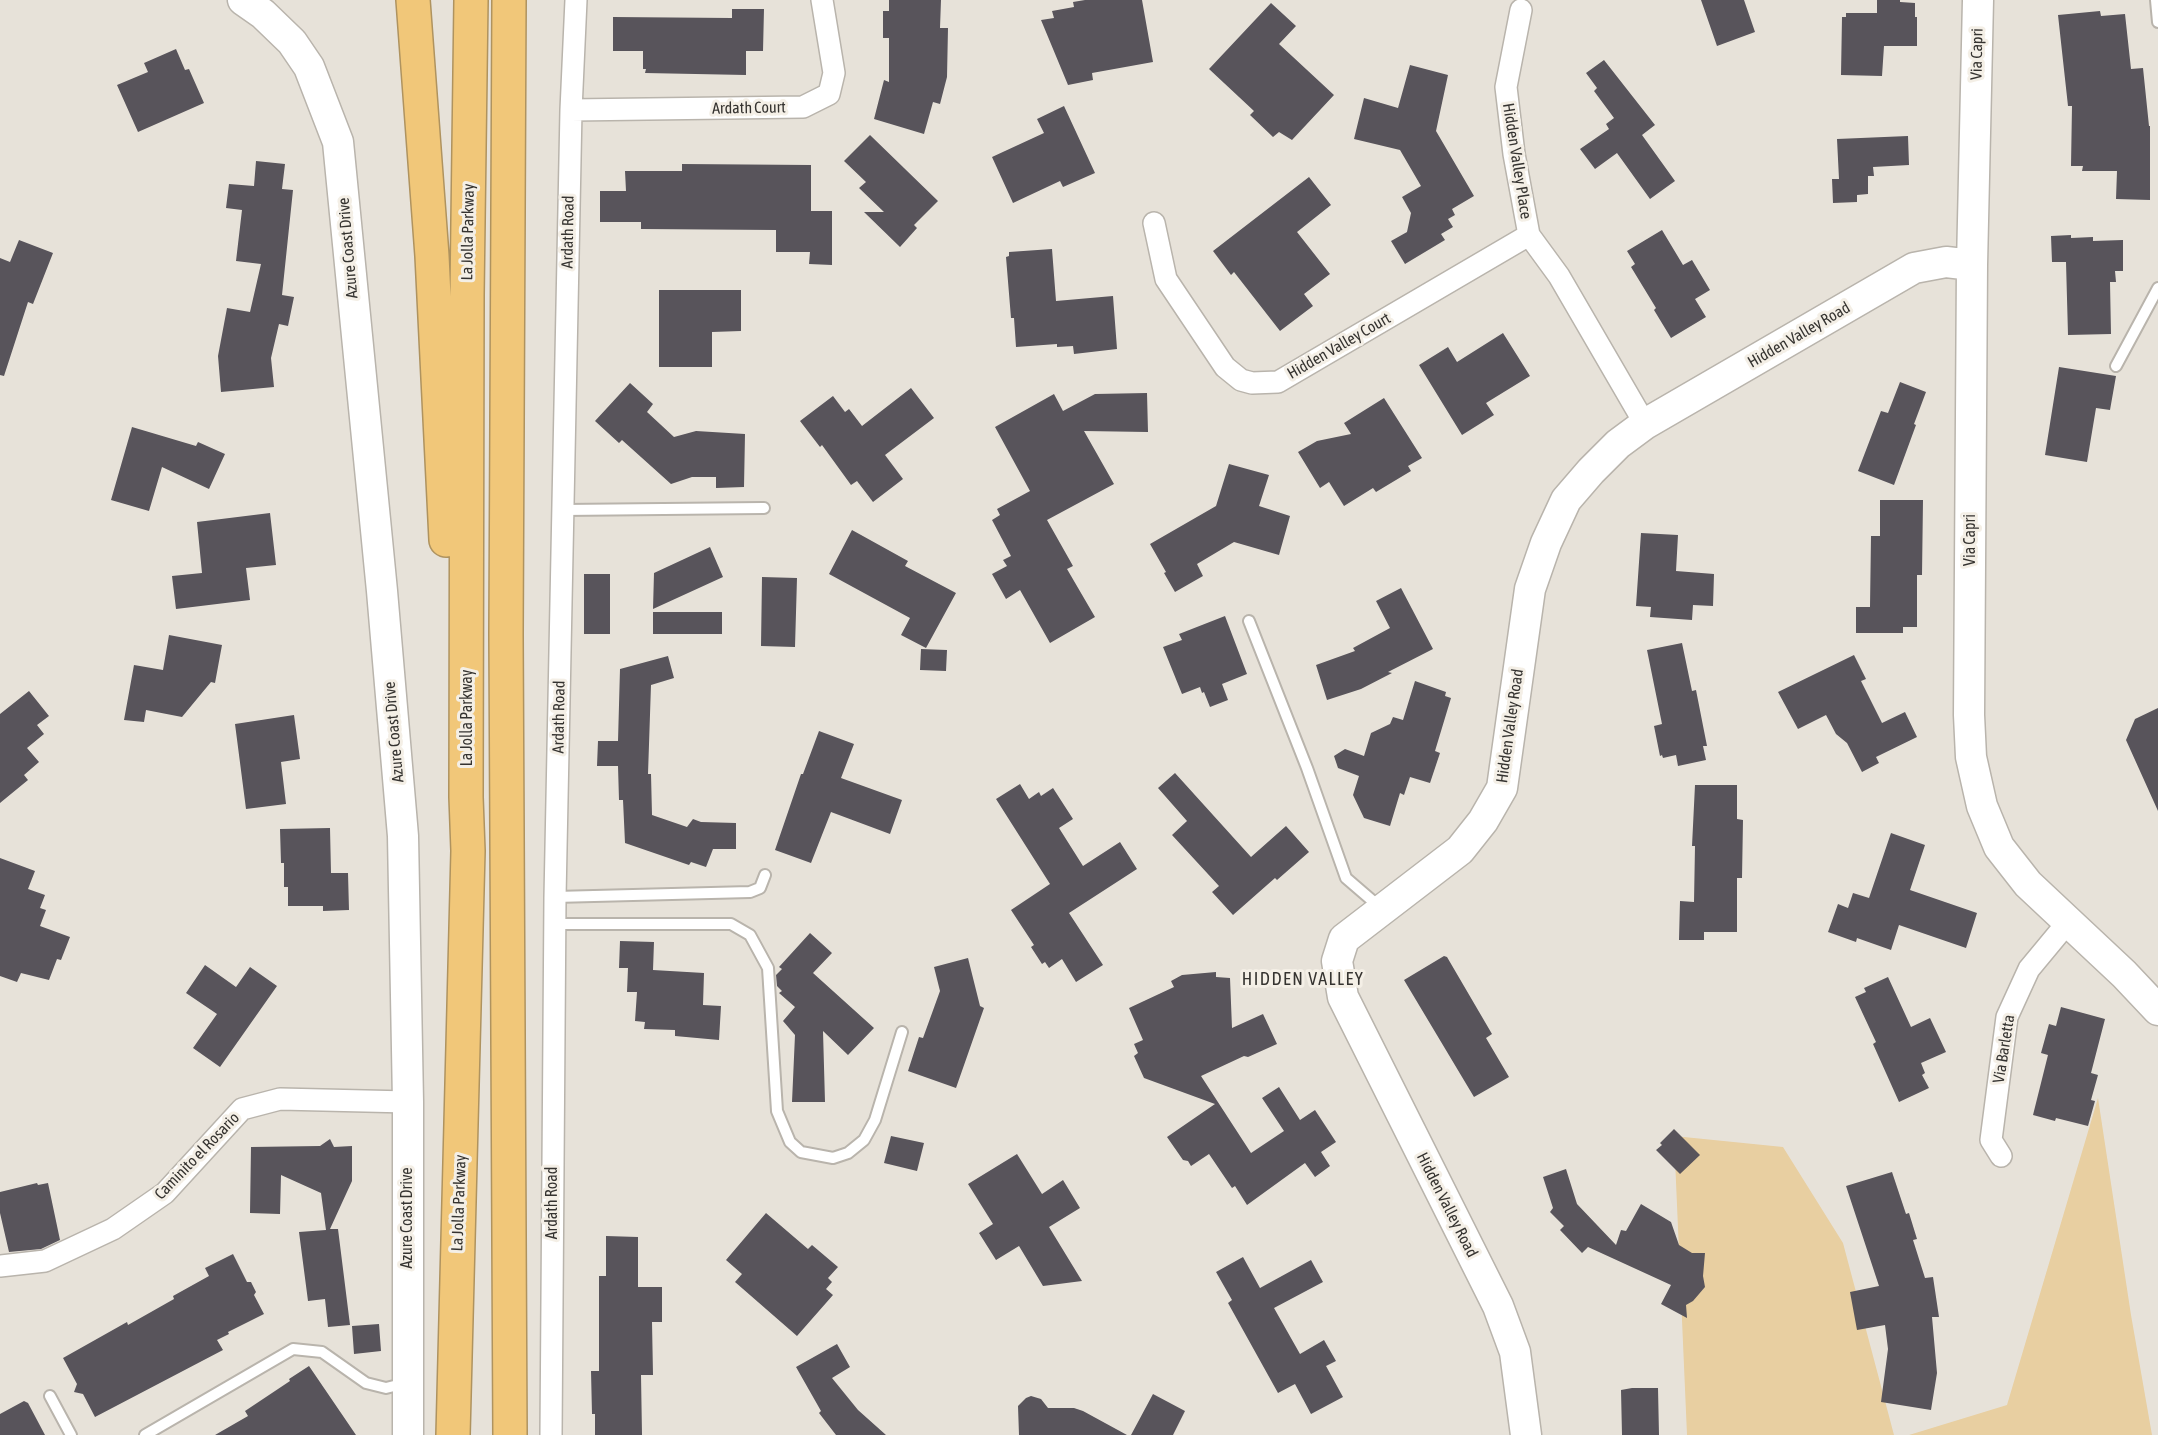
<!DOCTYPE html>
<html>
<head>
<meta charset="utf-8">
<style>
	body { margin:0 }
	canvas { display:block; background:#e7e2d9 }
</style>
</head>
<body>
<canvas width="2158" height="1435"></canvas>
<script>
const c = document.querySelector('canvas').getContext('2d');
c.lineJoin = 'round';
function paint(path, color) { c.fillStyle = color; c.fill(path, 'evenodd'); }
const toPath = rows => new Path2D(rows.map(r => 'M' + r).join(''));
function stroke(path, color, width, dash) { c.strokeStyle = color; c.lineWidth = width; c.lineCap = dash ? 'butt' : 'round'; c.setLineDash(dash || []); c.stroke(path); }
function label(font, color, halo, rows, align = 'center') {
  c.font = font + ' "Asap Condensed",sans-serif'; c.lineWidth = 6; c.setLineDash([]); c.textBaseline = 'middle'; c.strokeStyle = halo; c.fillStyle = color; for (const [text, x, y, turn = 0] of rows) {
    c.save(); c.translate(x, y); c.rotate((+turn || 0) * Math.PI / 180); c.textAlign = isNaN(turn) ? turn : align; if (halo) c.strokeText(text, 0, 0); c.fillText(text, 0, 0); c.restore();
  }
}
const green = toPath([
	[2098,1098,2131,1315,2152,1435,1909,1435,2007,1405],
	[1674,1136,1783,1147,1843,1243,1894,1435,1687,1435]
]);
const building = toPath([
	[889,0,941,0,940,28,948,28,947,77,940,104,933,102,924,134,874,119,884,80,889,82,889,38,883,38,883,11,889,11],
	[1085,0,1142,0,1153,62,1092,73,1093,80,1068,85,1041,20,1054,18,1052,11,1074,7,1073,2],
	[1701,0,1744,0,1755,32,1717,46],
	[1877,0,1900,0,1900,2,1915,3,1915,17,1917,17,1917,46,1884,46,1882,76,1841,75,1842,17,1846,17,1846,13,1877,13],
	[1271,3,1296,26,1279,44,1334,95,1292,140,1279,132,1273,137,1250,115,1254,111,1209,69],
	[732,9,764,9,763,51,746,51,746,75,645,73,646,69,643,69,643,51,613,51,613,17,732,18],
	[2100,11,2101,16,2125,14,2131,69,2143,68,2149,126,2150,126,2150,200,2116,199,2117,171,2082,171,2083,166,2071,166,2072,106,2068,106,2058,15],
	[176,49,185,70,189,69,204,103,138,132,117,85,148,72,144,63],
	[1604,60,1655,125,1642,135,1675,181,1650,199,1617,153,1595,169,1580,149,1609,129,1606,124,1614,118,1594,91,1597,88,1586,73],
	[1410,65,1448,75,1436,131,1474,196,1452,209,1455,215,1448,219,1453,227,1441,234,1445,240,1405,264,1391,241,1407,232,1411,213,1402,197,1421,186,1400,150,1354,139,1364,98,1398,108],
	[1064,106,1095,173,1063,187,1060,181,1013,203,992,157,1044,133,1037,119],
	[870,135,938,201,914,225,917,228,900,247,864,212,884,212,859,188,866,182,844,161],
	[1908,136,1909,165,1873,167,1874,176,1868,176,1868,194,1857,195,1857,202,1833,203,1832,179,1839,179,1837,139],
	[256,161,285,164,282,189,293,190,282,295,294,297,288,326,279,324,271,358,274,387,221,392,218,356,227,308,250,312,261,264,236,261,242,210,226,208,229,184,254,186],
	[682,164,811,165,811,211,832,211,832,265,809,264,810,252,776,252,776,230,641,229,641,222,600,222,600,191,626,191,625,171,682,171],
	[1309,177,1331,205,1297,232,1330,274,1304,294,1313,306,1280,331,1234,272,1231,275,1213,251],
	[1662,230,1683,265,1692,260,1710,290,1695,299,1706,317,1671,338,1654,310,1656,308,1631,267,1635,264,1627,251],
	[2071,235,2071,238,2093,237,2093,241,2123,240,2123,271,2115,271,2116,282,2110,282,2111,334,2068,335,2066,262,2052,262,2051,236],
	[19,240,53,253,33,304,28,302,4,376,0,375,0,258,10,262],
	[1052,249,1056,301,1113,296,1117,349,1074,354,1073,346,1057,347,1057,344,1016,347,1014,318,1011,318,1006,257,1009,256,1009,252],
	[659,290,741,290,741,331,712,332,712,367,659,367],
	[1503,333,1530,376,1486,403,1494,415,1462,435,1419,365,1448,347,1457,362],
	[2059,367,2116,376,2110,410,2096,408,2087,462,2045,455],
	[1900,382,1926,392,1914,424,1916,425,1894,485,1858,471,1881,411,1888,413],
	[630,383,653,404,647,412,674,437,696,431,745,434,744,487,716,488,716,477,692,477,671,484,622,440,619,443,595,421],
	[911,388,934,418,885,455,903,479,873,502,857,481,851,485,822,445,820,447,800,421,833,396,845,412,849,409,862,426],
	[1147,393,1148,432,1084,431,1114,484,1047,520,1073,566,1067,569,1095,617,1050,643,1020,590,1006,599,992,574,1007,566,1003,560,1011,556,992,520,1000,515,997,509,1030,491,995,427,1054,394,1063,411,1095,394],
	[1384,398,1422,458,1408,466,1411,471,1376,492,1373,488,1344,506,1329,482,1320,488,1298,452,1317,441,1351,434,1344,423],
	[132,427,196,446,198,442,225,454,209,489,162,467,149,511,111,500],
	[1229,464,1269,475,1259,506,1290,516,1279,555,1234,542,1197,564,1203,576,1175,592,1164,573,1166,572,1150,544,1216,506],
	[1880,500,1923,500,1922,575,1917,575,1917,627,1903,627,1903,633,1856,633,1856,607,1870,607,1871,536,1880,536],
	[270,513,276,565,246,568,250,600,176,609,172,576,202,573,197,522],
	[852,530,908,561,905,566,956,593,926,648,901,635,910,618,829,574],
	[1641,533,1678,535,1676,571,1714,574,1713,606,1693,605,1692,620,1650,617,1651,607,1636,606],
	[710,547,723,577,653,609,654,573],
	[584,574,610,574,610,634,584,634],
	[762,577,797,578,795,647,761,646],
	[1401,588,1433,649,1388,672,1392,673,1361,689,1327,700,1316,665,1355,651,1353,648,1390,628,1376,601],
	[653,612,722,612,722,634,653,634],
	[1225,616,1247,674,1222,684,1228,700,1210,707,1204,692,1202,693,1200,687,1182,694,1163,647,1182,640,1179,634],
	[169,635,222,645,215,683,211,682,182,717,146,710,144,722,124,720,134,665,163,670],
	[1682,643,1692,691,1696,690,1707,746,1703,746,1706,760,1678,766,1676,755,1663,758,1662,755,1660,756,1654,726,1662,724,1647,650],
	[921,649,947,650,946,671,920,670],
	[1854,655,1866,679,1861,681,1882,723,1905,712,1917,737,1876,757,1879,763,1862,772,1847,743,1836,734,1826,715,1798,729,1778,692],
	[668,656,674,678,651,685,648,774,651,774,652,815,687,827,693,819,701,822,736,823,736,849,713,849,706,867,691,862,689,865,625,843,623,800,619,800,618,766,597,766,598,741,618,741,620,669],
	[1415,681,1446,692,1445,696,1451,698,1435,751,1440,753,1430,783,1410,777,1404,795,1400,793,1390,826,1364,818,1353,795,1359,776,1338,768,1334,756,1345,749,1364,756,1371,733,1390,724,1393,717,1403,720],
	[29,691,49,716,37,725,44,734,27,748,39,762,24,775,28,780,0,803,0,714],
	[2158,708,2158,811,2126,740,2135,719],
	[294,715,300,759,281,762,286,804,246,809,235,724],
	[819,731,854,744,841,778,902,800,890,834,831,812,811,863,775,850,801,774,803,774],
	[1175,773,1251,857,1286,826,1309,852,1277,880,1275,878,1233,915,1212,892,1219,886,1172,835,1187,821,1158,788],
	[1020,784,1029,799,1039,792,1041,796,1053,788,1073,819,1059,828,1083,866,1120,842,1137,869,1069,913,1103,965,1076,982,1062,959,1049,968,1045,962,1042,964,1031,947,1034,945,1011,910,1050,884,996,799],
	[1695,785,1737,785,1737,819,1743,820,1742,878,1737,878,1737,932,1704,932,1704,940,1679,940,1680,901,1694,902,1695,846,1692,846],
	[330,828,331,873,348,873,349,910,323,911,323,906,288,906,288,887,284,887,284,863,281,863,280,829],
	[1891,833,1925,845,1910,890,1977,913,1966,948,1899,925,1891,950,1857,938,1856,942,1828,932,1838,904,1848,908,1853,893,1869,898],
	[0,858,35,871,28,889,45,895,40,908,46,910,40,926,70,937,61,960,57,959,49,980,21,973,17,982,0,976],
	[810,933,832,953,813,973,874,1028,848,1055,823,1031,825,1102,792,1102,795,1035,783,1021,795,1007,779,993,782,991,777,986,776,975,782,969,779,967],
	[620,941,654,942,653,970,704,973,703,1005,721,1006,719,1040,675,1036,675,1030,644,1029,645,1022,635,1021,637,992,627,992,628,968,619,968],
	[1444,956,1447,957,1492,1034,1486,1038,1509,1077,1474,1097,1404,980],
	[968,958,980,1006,984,1008,956,1088,908,1071,919,1037,923,1038,940,991,934,967],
	[205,965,236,987,250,967,277,986,220,1067,193,1048,217,1014,186,993],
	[1216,972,1216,977,1230,978,1232,1028,1263,1014,1277,1044,1248,1057,1244,1056,1201,1076,1251,1153,1284,1131,1262,1098,1279,1087,1300,1120,1315,1110,1336,1142,1321,1152,1330,1166,1315,1177,1305,1163,1247,1205,1235,1186,1232,1188,1209,1154,1191,1166,1188,1161,1183,1160,1167,1137,1215,1104,1144,1078,1134,1056,1138,1053,1134,1044,1143,1040,1129,1008,1174,987,1171,981,1182,975],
	[1888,977,1911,1027,1930,1018,1946,1052,1921,1063,1925,1073,1922,1075,1929,1088,1899,1102,1873,1044,1876,1042,1855,997,1866,992,1864,988],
	[2061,1007,2105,1019,2091,1073,2098,1075,2091,1100,2095,1101,2088,1126,2056,1118,2055,1121,2033,1115,2048,1055,2041,1053,2049,1024,2056,1026],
	[1674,1129,1700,1155,1680,1174,1656,1150,1662,1145,1660,1143],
	[891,1136,924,1143,917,1171,884,1163],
	[330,1139,334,1147,352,1146,352,1181,330,1229,338,1229,350,1325,328,1327,325,1299,308,1301,299,1232,326,1230,321,1193,281,1175,280,1214,250,1213,251,1147,320,1146],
	[1017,1154,1042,1194,1063,1180,1080,1208,1049,1227,1082,1281,1043,1286,1019,1246,996,1260,979,1233,993,1224,968,1184],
	[1566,1169,1577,1204,1616,1245,1621,1230,1626,1231,1641,1204,1671,1222,1679,1245,1692,1253,1705,1253,1703,1276,1705,1287,1693,1301,1686,1305,1687,1318,1661,1304,1671,1285,1588,1247,1582,1253,1560,1230,1564,1226,1550,1212,1553,1208,1543,1177],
	[1892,1172,1906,1214,1909,1213,1917,1239,1913,1240,1925,1278,1933,1277,1939,1317,1932,1317,1937,1373,1931,1410,1881,1402,1888,1349,1885,1325,1857,1330,1850,1292,1879,1286,1846,1186],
	[37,1183,38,1185,48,1183,60,1240,41,1249,9,1252,0,1213,0,1192],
	[766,1213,808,1249,812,1245,838,1267,828,1278,832,1282,826,1289,833,1295,797,1336,735,1282,742,1274,726,1260],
	[606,1236,638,1237,638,1287,662,1287,662,1322,652,1322,653,1375,641,1375,642,1435,595,1435,595,1414,592,1414,591,1371,599,1371,599,1276,606,1276],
	[233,1254,247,1282,251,1282,256,1292,254,1295,264,1314,228,1332,229,1334,217,1340,223,1350,95,1417,83,1394,74,1392,77,1384,63,1358,127,1322,128,1325,174,1299,173,1296,209,1276,205,1268],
	[1243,1257,1260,1288,1311,1260,1323,1282,1274,1308,1300,1354,1324,1340,1336,1361,1326,1366,1343,1397,1311,1414,1295,1384,1278,1393,1228,1303,1232,1300,1216,1272],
	[379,1324,381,1351,354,1354,352,1326],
	[837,1344,850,1367,832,1378,858,1410,886,1435,836,1435,819,1413,821,1411,796,1367],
	[309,1366,356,1435,215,1435,248,1416,245,1411,290,1381,289,1379],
	[1632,1388,1658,1388,1659,1435,1622,1435,1621,1390],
	[1153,1394,1185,1411,1173,1435,1131,1435],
	[1031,1396,1041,1399,1048,1408,1074,1408,1083,1411,1127,1435,1019,1435,1018,1406,1026,1398],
	[24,1401,28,1403,45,1435,0,1435,0,1414]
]);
const lane = toPath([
	[2156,0,2158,22],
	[2116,366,2158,288],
	[563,510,764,508],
	[1249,621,1307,768,1346,878,1382,909],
	[555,897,750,892,760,888,765,875],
	[555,924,731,924,750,935,768,968,777,1111,790,1142,801,1152,833,1158,848,1153,864,1140,875,1120,902,1032],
	[50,1396,71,1435],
	[145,1435,293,1349,322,1352,366,1383,386,1388,406,1383]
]);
const street = toPath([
	[1521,10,1506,87,1514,154,1529,235,1559,276,1645,424],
	[571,110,803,107,829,94,834,73,822,0],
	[1154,223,1166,279,1225,367,1241,380,1252,383,1278,382,1529,235],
	[2001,1156,1991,1140,2007,1017,2029,969,2068,922],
	[0,1266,45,1261,113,1229,165,1193,242,1109,280,1099,408,1102],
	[551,1435,555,897,571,110,576,0]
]);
const secondary = toPath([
	[243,0,263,14,292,42,309,67,338,142,382,591,403,836,408,1102,408,1435],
	[1978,0,1972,265,1969,715,1971,757,1982,806,1999,847,2028,884,2124,974,2158,1010],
	[1526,1435,1515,1352,1498,1306,1343,997,1337,961,1344,939,1460,850,1483,821,1502,788,1530,589,1546,543,1566,500,1591,471,1618,444,1645,424,1914,268,1946,262,1972,265]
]);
const highway = toPath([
	[413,0,432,256,446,540],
	[509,0,506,634,510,1435],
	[453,1435,468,851,466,797,467,295,471,0]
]);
const streetNames = [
	["Via Capri",1977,54,-89],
	["Ardath Court",749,108,-1],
	["Hidden Valley Place",1517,161,81],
	["La Jolla Parkway",468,232,-89],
	["Ardath Road",568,232,-89],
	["Azure Coast Drive",348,248,-95],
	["Hidden Valley Road",1799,335,-30],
	["Hidden Valley Court",1339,346,-30],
	["Via Capri",1970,540,-90],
	["Ardath Road",559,717,-89],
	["La Jolla Parkway",467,718,-90],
	["Hidden Valley Road",1510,726,-82],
	["Azure Coast Drive",394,732,-95],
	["Via Barletta",2004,1049,-81],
	["Caminito el Rosario",197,1156,-46],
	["La Jolla Parkway",459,1203,-88],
	["Ardath Road",552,1203,-90],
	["Hidden Valley Road",1447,1205,63],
	["Azure Coast Drive",407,1218,-90]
];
const neighbourhoodNames = [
	["HIDDEN VALLEY",1303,979]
];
paint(green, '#e8cfa1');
paint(building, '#58545b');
stroke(lane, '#b9b4ac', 14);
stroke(street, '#b9b4ac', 24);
stroke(secondary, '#b9b4ac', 33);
stroke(highway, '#af935f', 36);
stroke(lane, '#fff', 10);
stroke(street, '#fff', 21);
stroke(secondary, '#fff', 30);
stroke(highway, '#f1c779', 33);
label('16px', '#353330', '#f4efe6', streetNames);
c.letterSpacing = '1.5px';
label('18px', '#353330', '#f4efe6', neighbourhoodNames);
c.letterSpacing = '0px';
</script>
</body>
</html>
